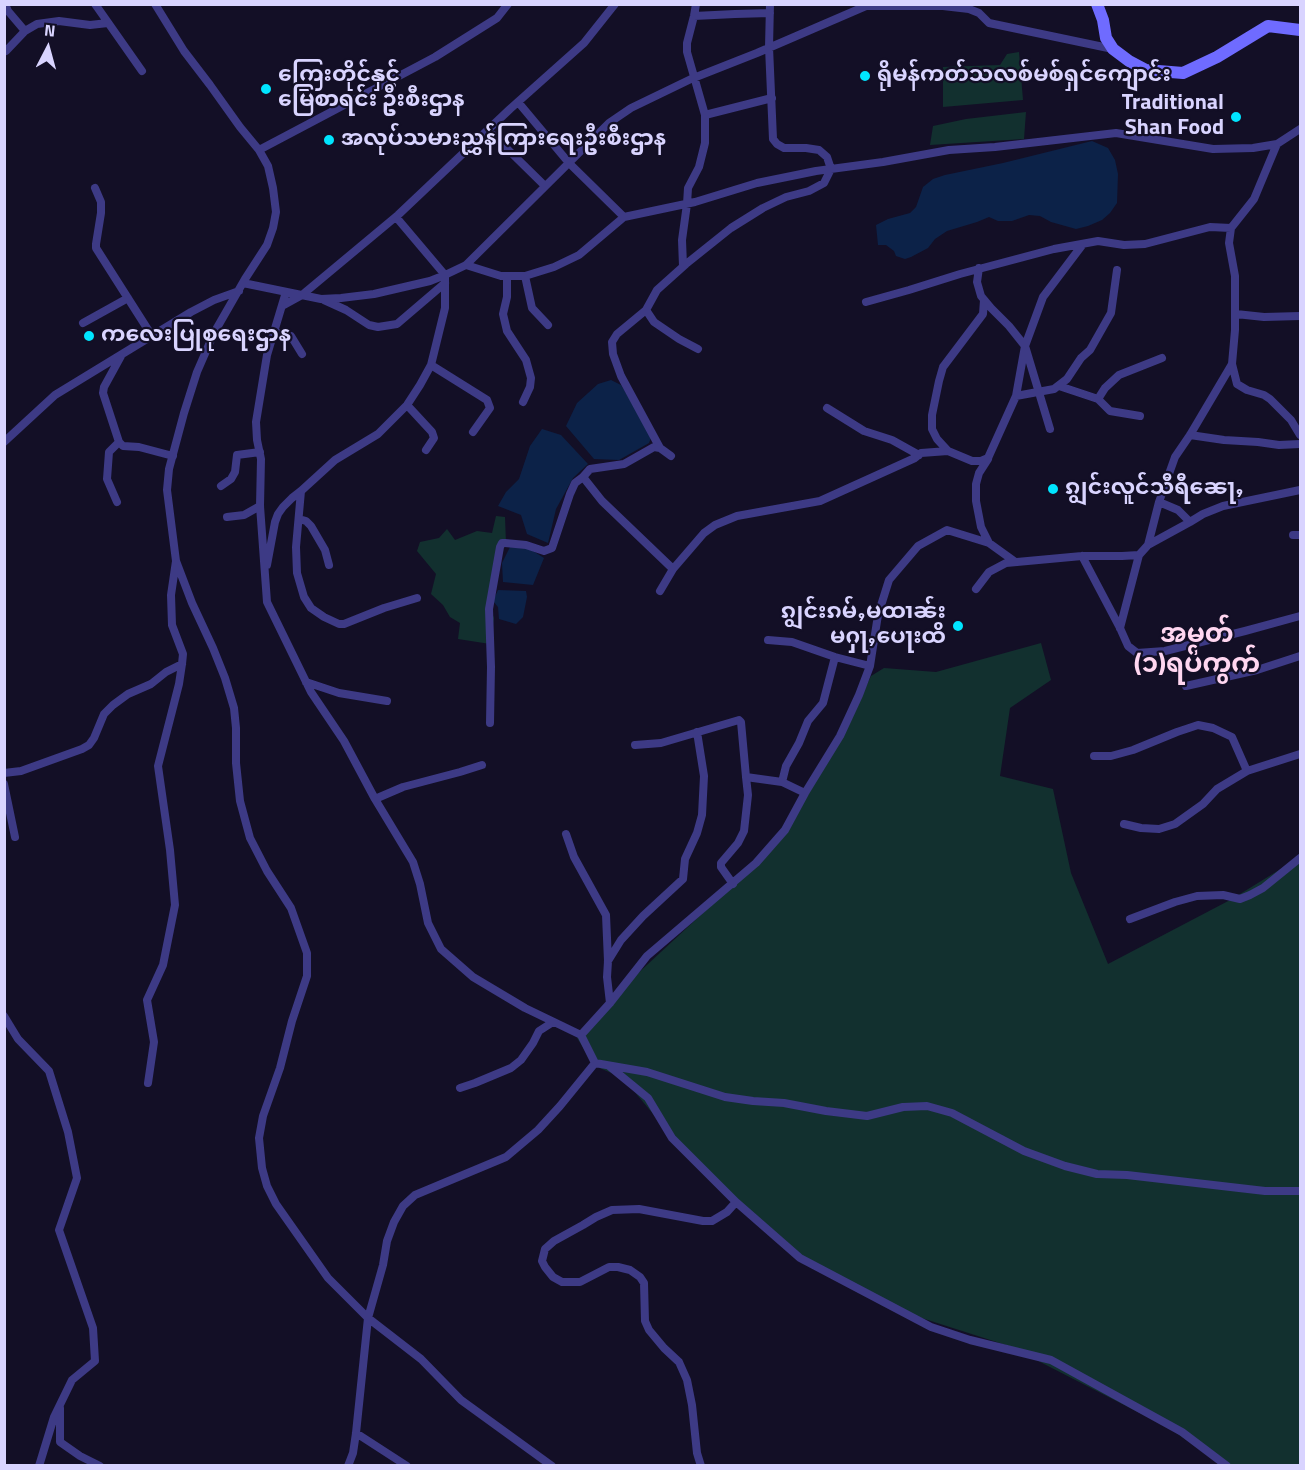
<!DOCTYPE html>
<html>
<head>
<meta charset="utf-8">
<style>
	body { margin:0 }
	#map { position:relative; width:1305px; height:1470px; overflow:hidden; background:#130f26; font-family:"Titillium Web",sans-serif }
	canvas { display:block }
	.frame { position:absolute; inset:0; border:6px solid #d9d4ff; pointer-events:none }
	.north { position:absolute; left:18px; top:18px; width:60px; height:60px; -webkit-text-stroke:4px #130f26; paint-order:stroke; rotate:6deg; font-size:16px; font-weight:700; line-height:24px; text-align:center; color:#d9d4ff }
	.north::after { content:''; display:block; margin:auto; width:21px; height:27px; background:#d9d4ff; clip-path:polygon(50% 0,100% 100%,50% 72%,0 100%) }
</style>
</head>
<body>
<div id="map">
<canvas width="1305" height="1470"></canvas>
<div class="frame"></div>
<div class="north">N</div>
</div>
<script>
const c = document.querySelector('canvas').getContext('2d');
c.lineJoin = 'round';
function paint(path, color) { c.fillStyle = color; c.fill(path, 'evenodd'); }
const toPath = rows => new Path2D(rows.map(r => 'M' + r).join(''));
function stroke(path, color, width, dash) { c.strokeStyle = color; c.lineWidth = width; c.lineCap = dash ? 'butt' : 'round'; c.setLineDash(dash || []); c.stroke(path); }
function label(font, color, halo, rows, align = 'center') {
  c.font = font + ' "Titillium Web","Noto Sans Myanmar",sans-serif'; c.lineWidth = 4.5; c.setLineDash([]); c.textBaseline = 'middle'; c.strokeStyle = halo; c.fillStyle = color; for (const [text, x, y, turn = 0] of rows) {
    c.save(); c.translate(x, y); c.rotate((+turn || 0) * Math.PI / 180); c.textAlign = isNaN(turn) ? turn : align; if (halo) c.strokeText(text, 0, 0); c.fillText(text, 0, 0); c.restore();
  }
}
const green = toPath([
	[1019,52,1023,100,943,107,943,67,1000,65,1007,54],
	[1026,112,1024,139,930,145,933,126,966,119],
	[496,516,505,517,506,543,495,565,488,601,494,618,490,644,458,639,460,623,450,617,443,605,431,594,436,574,417,551,420,542,439,538,447,529,455,540,477,531,492,533],
	[1041,643,1051,680,1010,708,1000,776,1053,789,1071,873,1108,964,1232,899,1300,857,1300,1465,1224,1465,1167,1427,1009,1346,881,1305,771,1236,669,1133,623,1078,595,1066,577,1038,606,1003,760,860,795,808,849,721,871,676,884,668,936,672]
]);
const water = toPath([
	[1092,141,1108,148,1115,160,1118,174,1117,203,1110,213,1102,220,1088,226,1076,229,1051,222,1040,216,1029,215,1012,221,998,221,989,217,977,222,947,231,935,239,928,248,911,257,905,259,896,256,894,251,886,245,878,245,876,225,888,219,910,213,916,207,923,187,933,179,945,175,1003,163],
	[611,380,621,385,652,435,649,443,619,460,594,459,566,426,577,403,598,384],
	[542,429,561,435,588,464,573,478,556,509,548,543,527,534,521,515,498,506,506,492,519,479,530,446],
	[510,547,530,549,544,558,533,585,503,582,502,563],
	[498,590,526,591,527,597,523,617,516,624,499,619,498,607,493,601]
]);
const street = toPath([
	[5,4,8,11,25,31],
	[95,4,142,71],
	[155,4,184,51,210,85,240,127,259,150,268,166,273,188,276,212,273,228,267,245,245,279,214,333,197,372,184,413,169,469,167,490,176,561,192,603,213,648,225,678,234,708,236,728,236,763,240,801,250,838,267,871,291,908,307,953,307,976,292,1021,280,1068,263,1116,259,1138,262,1168,267,1186,276,1204,328,1278,368,1318,421,1359,461,1400,552,1466],
	[694,16,735,14,770,13],
	[6,51,25,31,37,24,59,21,90,25,108,23],
	[518,102,569,163,624,217],
	[705,115,772,98],
	[488,130,545,186],
	[259,150,435,57,497,18,508,4],
	[95,188,101,202,101,213,96,244,96,248,152,336],
	[466,265,501,276,525,276,554,267,579,255,624,217,695,202,757,183,816,171,883,162,949,150,995,147,1116,133,1213,149,1253,148,1277,144,1300,129],
	[683,266,682,240,687,204,688,188,699,167,705,143,705,115,687,52,687,43,694,16,696,4],
	[979,268,977,282,981,296,991,308,1009,326,1025,346,1016,396],
	[507,276,507,297,503,314,507,331,526,360,531,378,530,387,523,402],
	[525,276,532,308,548,325],
	[243,283,321,299,341,298,374,294,430,281,445,275,466,265,609,123,631,108,691,79,757,53,866,6,943,6,969,9,979,13,989,23,1113,49],
	[286,292,267,355,256,422,257,440,261,459,260,506,267,602,311,692,344,741,375,799,413,862,420,884,428,923,441,949,473,977,525,1008,581,1035,595,1063,560,1106,538,1130,506,1157,415,1195,403,1206,394,1222,387,1241,383,1265,368,1318,356,1433,353,1453,348,1466],
	[324,300,346,310,369,325,378,327,397,324,445,283],
	[984,300,983,314,943,367,939,381,932,415,932,429,937,439,948,451,972,461,981,461,988,458,1016,396,1054,389,1067,379,1081,358,1090,350,1111,313,1117,270],
	[866,302,909,290,960,274,1054,249,1098,241,1124,245,1145,244,1210,227,1231,228],
	[282,306,302,295,398,215,510,109,584,43,615,4],
	[646,310,617,334,612,342,613,354,621,376,660,448],
	[1236,314,1264,317,1300,316],
	[83,323,128,298],
	[273,332,291,336,302,354],
	[698,349,679,339,654,322,646,310,657,290,686,264,731,228,763,208,786,197,809,191,824,183,831,169,827,157,819,150,806,148,784,148,777,144,773,139,769,47,770,4],
	[121,356,104,387,103,393,119,442,123,446,139,447,173,456],
	[1232,364,1237,384,1247,390,1264,395,1270,399,1291,420,1300,435],
	[431,365,487,400,490,408,473,432],
	[1059,386,1098,399,1110,411,1140,416],
	[1098,399,1105,388,1119,375,1162,358],
	[407,405,432,432,434,438,426,450],
	[827,408,864,431,892,440,919,455],
	[1050,429,1025,346,1043,297,1083,244],
	[1190,435,1224,440,1258,442,1279,445,1300,444],
	[4,442,55,395,191,312,214,300,239,291],
	[671,456,660,448,654,447,624,464,590,469,583,477,602,501,673,569],
	[988,459,979,473,976,484,976,501,981,527,989,543],
	[221,486,231,479,235,472,237,455,260,452],
	[301,491,296,547,297,573,304,597,311,608,324,617,339,624,344,624,384,608,417,598],
	[117,502,107,479,109,452,119,442],
	[1159,502,1178,510,1190,522,1203,514,1223,506,1300,490],
	[227,517,244,515,260,506],
	[299,519,306,521,311,526,325,550,329,565],
	[1293,535,1300,535],
	[1148,545,1190,522],
	[1082,556,1120,628,1128,646,1137,653,1165,651,1245,631,1300,616],
	[267,565,275,522,278,514,283,507,292,498,301,491,335,460,378,434,407,405,420,385,431,365,445,308,445,275,396,217],
	[976,589,989,572,1006,563,1082,556,1122,556,1139,555,1148,545,1159,502,1175,457,1190,435,1232,364,1235,330,1235,276,1229,243,1231,228,1254,199,1277,144],
	[660,591,673,569,704,533,715,525,737,516,820,501,915,458,921,453,948,451],
	[1120,628,1139,555],
	[768,640,792,642,835,657,870,666],
	[306,682,339,693,387,701],
	[1186,686,1257,670,1300,656],
	[490,723,491,667,489,609,500,547,502,543,505,543,526,545,544,551,552,548,570,494,575,483,583,477],
	[635,745,661,743,739,720,741,722,746,777,782,782,805,793],
	[1094,756,1111,756,1133,750,1177,732,1198,725,1213,728,1232,737,1247,771],
	[4,773,21,771,82,749,89,745,94,738,104,714,113,705,128,694,151,684,166,672,182,664],
	[782,782,786,766,799,743,808,721,823,703,835,657],
	[4,784,15,837],
	[375,799,403,787,460,772,482,765],
	[1124,824,1141,828,1159,829,1175,824,1203,804,1217,789,1247,771,1300,754],
	[566,834,574,857,606,915,608,961,607,977,610,1003],
	[733,884,721,867,721,863,738,843,744,831,748,795,746,777],
	[1130,919,1175,902,1197,896,1223,895,1240,899,1250,895,1263,888,1300,858],
	[608,961,621,940,643,916,683,879,685,859,697,833,702,815,704,776,697,732],
	[4,1016,18,1039,49,1071,68,1132,77,1178,59,1230,93,1328,95,1361,72,1380,54,1417,39,1466],
	[581,1035,610,1003,647,956,756,863,785,830,805,793,840,736,859,695,870,666,878,615,889,580,918,546,947,530,989,543,1014,561],
	[595,1063,647,1072,725,1097,753,1101,784,1103,826,1111,867,1116,903,1107,927,1106,952,1113,1024,1151,1065,1166,1097,1174,1127,1175,1265,1191,1300,1191],
	[609,1066,648,1098,672,1138,736,1202,800,1258,931,1327,970,1340,1051,1360,1182,1432,1227,1466],
	[148,1083,154,1042,147,1000,163,965,175,905,170,850,158,766,179,684,182,664,183,654,172,625,171,595,176,561],
	[460,1088,475,1083,511,1068,521,1060,533,1043,539,1031,553,1022],
	[60,1408,60,1442,80,1456,100,1466],
	[356,1433,407,1466],
	[701,1466,697,1453,692,1405,687,1380,679,1362,664,1348,649,1330,645,1321,644,1283,640,1277,630,1270,618,1267,609,1267,580,1282,562,1282,553,1277,545,1267,542,1261,545,1249,554,1241,583,1225,596,1217,612,1210,639,1209,703,1221,712,1221,727,1212,736,1202]
]);
const secondary = toPath([
	[1097,4,1103,20,1106,38,1113,49,1129,61,1146,70,1183,73,1217,57,1268,26,1300,30]
]);
const markers = [
	[865,76,6,"#00e5ff"],
	[266,89,6,"#00e5ff"],
	[1236,117,6,"#00e5ff"],
	[329,140,6,"#00e5ff"],
	[89,336,6,"#00e5ff"],
	[1053,489,6,"#00e5ff"],
	[958,626,6,"#00e5ff"]
];
const poiNames = [
	["ကြေးတိုင်နှင့်",278,76],
	["မြေစာရင်း ဦးစီးဌာန",278,101],
	["ရိုမန်ကတ်သလစ်မစ်ရှင်ကျောင်း",877,76],
	["Traditional",1224,104,"right"],
	["Shan Food",1224,129,"right"],
	["အလုပ်သမားညွှန်ကြားရေးဦးစီးဌာန",341,140],
	["ကလေးပြုစုရေးဌာန",101,336],
	["ၵျွင်းလူင်သီရီၼေႃႇ",1065,489],
	["ၵျွင်းၵမ်ႇမထၢၼ်း",946,613,"right"],
	["မႁႃႇပေႃးထိ",946,638,"right"]
];
const quarterNames = [
	["အမှတ်",1197,636],
	["(၁)ရပ်ကွက်",1197,666]
];
paint(green, '#12302f');
paint(water, '#0c2248');
stroke(street, '#3d3a85', 8);
stroke(secondary, '#6f6bff', 12);
for (const [x, y, r, color] of markers) { const dot = new Path2D(); dot.arc(x, y, r, 0, 2 * Math.PI); c.fillStyle = color; c.fill(dot); stroke(dot, '#130f26', 2); }
label('bold 22px', '#d9d4ff', '#130f26', poiNames, 'left');
label('bold 26px', '#ffd6f0', '#130f26', quarterNames);
</script>
</body>
</html>
